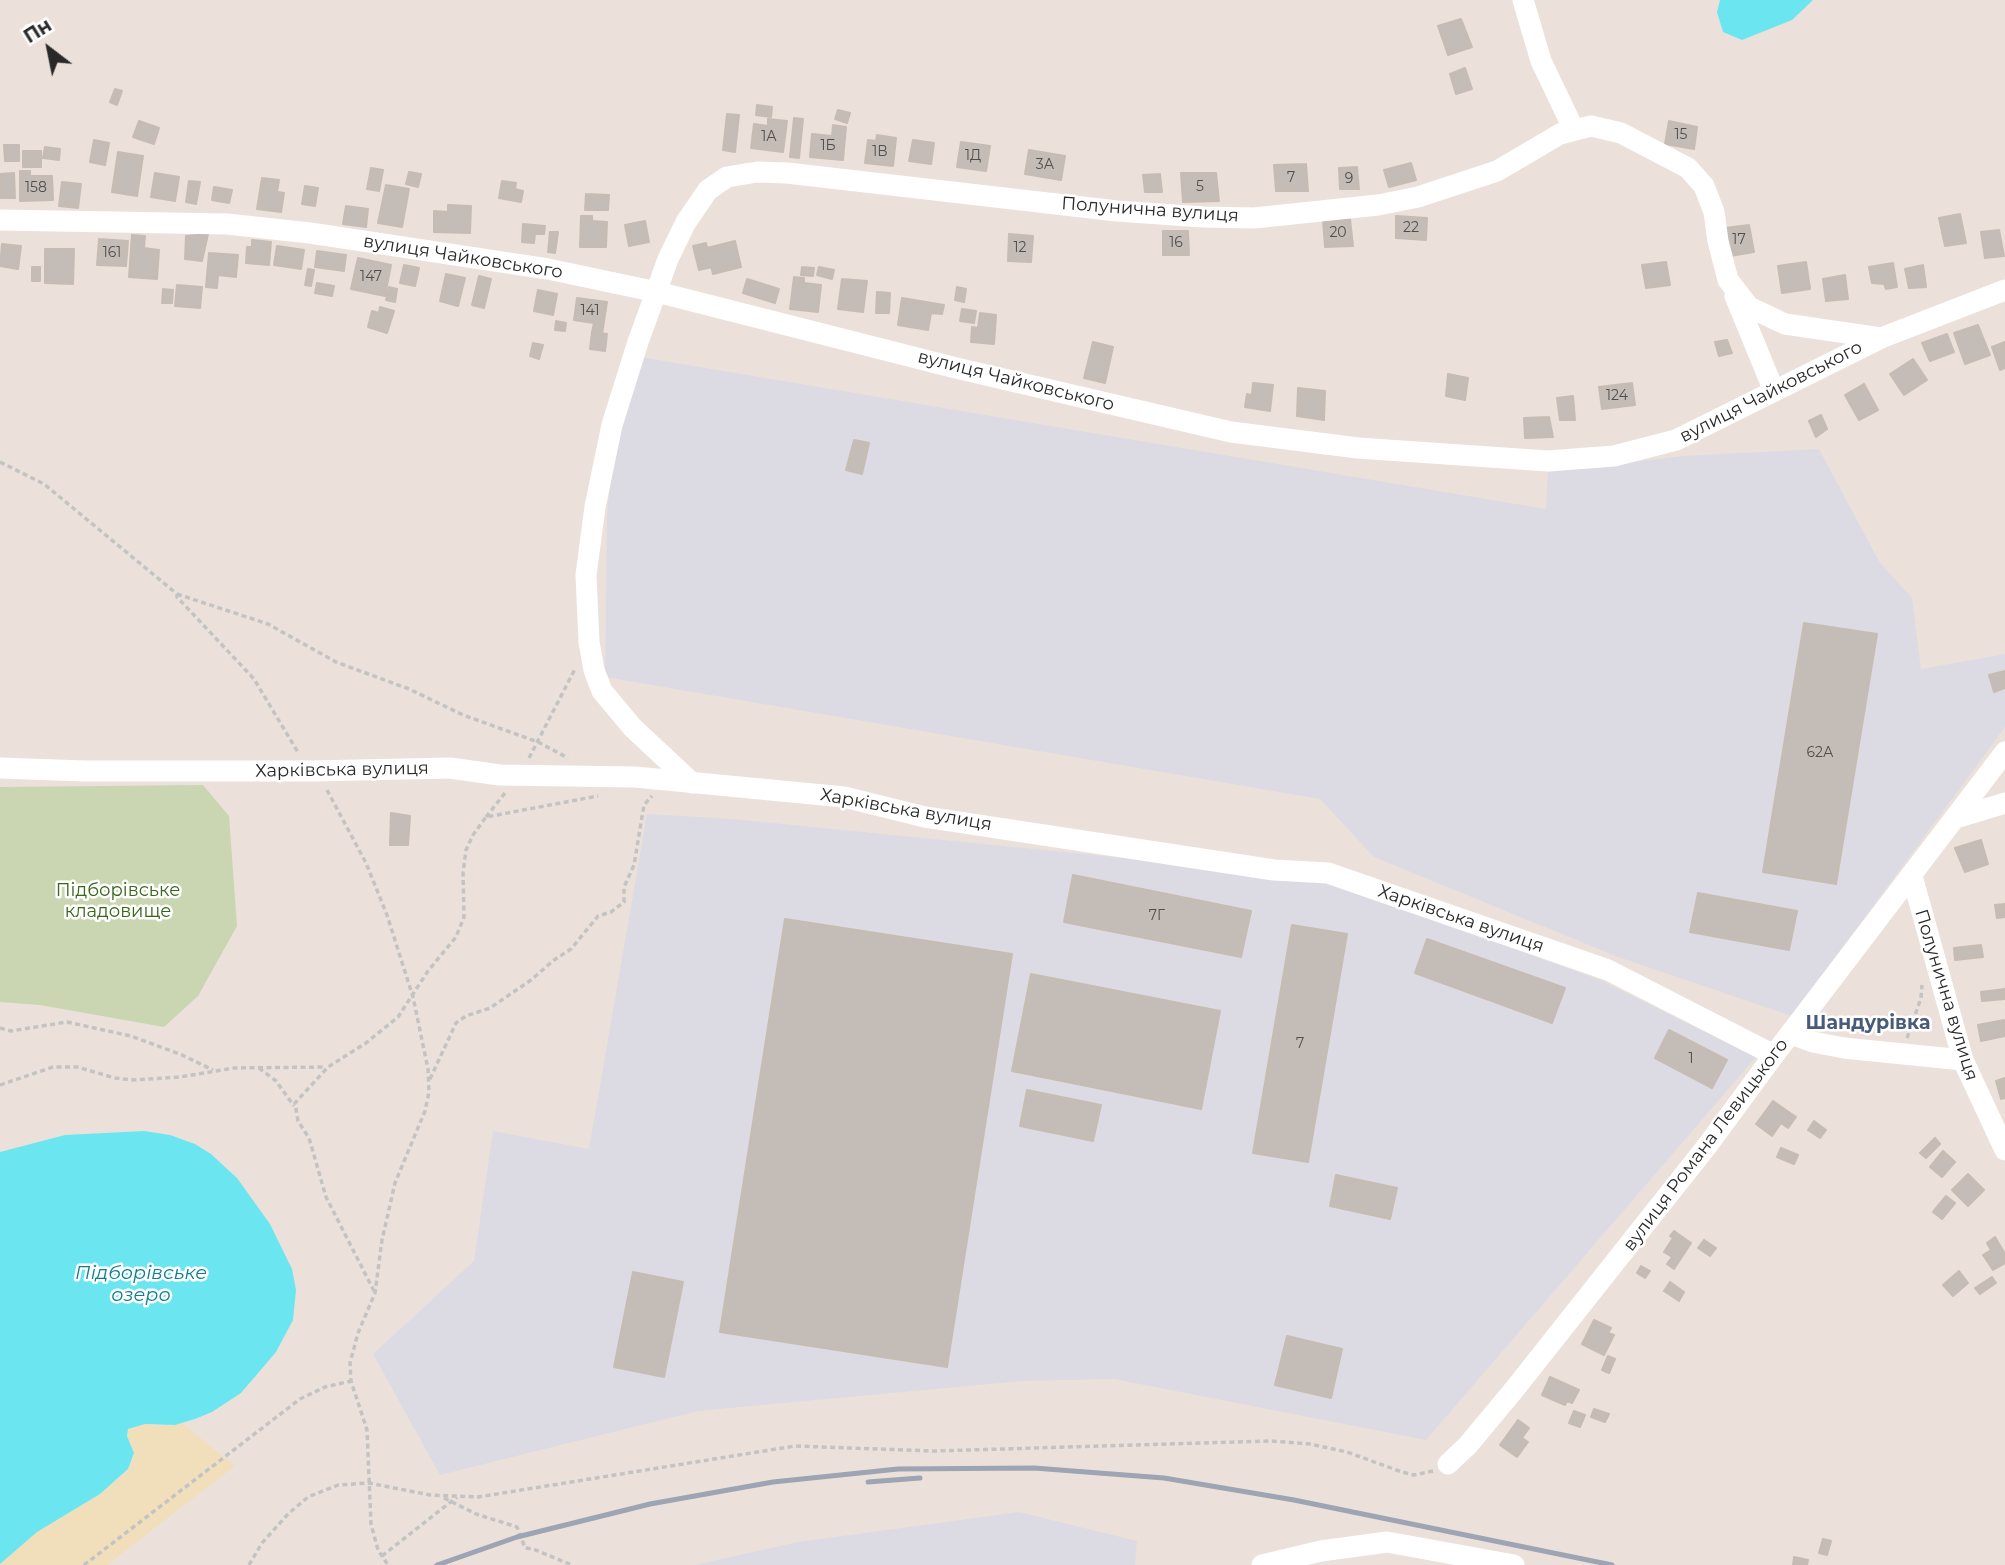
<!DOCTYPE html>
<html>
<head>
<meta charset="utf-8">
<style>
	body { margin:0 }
	#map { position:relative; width:2005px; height:1565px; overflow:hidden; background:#ebe1da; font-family:Montserrat,sans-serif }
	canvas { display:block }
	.north { position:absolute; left:14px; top:14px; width:70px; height:70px; -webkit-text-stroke:5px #fff; paint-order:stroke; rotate:328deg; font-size:19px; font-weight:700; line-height:28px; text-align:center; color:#292929 }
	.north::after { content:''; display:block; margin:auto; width:24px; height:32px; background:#292929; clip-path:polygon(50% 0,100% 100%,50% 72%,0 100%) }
</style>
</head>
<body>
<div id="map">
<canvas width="2005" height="1565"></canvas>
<div class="north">Пн</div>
</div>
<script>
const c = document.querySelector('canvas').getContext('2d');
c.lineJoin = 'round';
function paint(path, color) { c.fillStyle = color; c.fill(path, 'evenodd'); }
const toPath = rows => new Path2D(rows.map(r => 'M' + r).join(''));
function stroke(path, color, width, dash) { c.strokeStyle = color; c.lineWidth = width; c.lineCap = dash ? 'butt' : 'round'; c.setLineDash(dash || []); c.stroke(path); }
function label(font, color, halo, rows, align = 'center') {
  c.font = font + ' Montserrat,sans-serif'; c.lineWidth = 5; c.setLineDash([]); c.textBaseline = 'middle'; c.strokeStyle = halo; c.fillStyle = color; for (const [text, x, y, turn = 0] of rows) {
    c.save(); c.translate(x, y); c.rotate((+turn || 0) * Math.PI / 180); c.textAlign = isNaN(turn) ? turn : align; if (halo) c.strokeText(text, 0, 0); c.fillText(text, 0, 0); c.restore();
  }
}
const industrial = toPath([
	[634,356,1546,509,1548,472,1683,456,1819,449,1880,563,1912,598,1921,669,2005,654,2005,727,1792,1016,1618,957,1374,857,1320,799,605,677,607,512,616,432],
	[647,814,733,819,1325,878,1600,980,1756,1057,1426,1440,1114,1379,1022,1381,698,1411,440,1475,373,1354,474,1261,493,1131,589,1149],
	[1019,1512,1137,1541,1135,1565,694,1565,798,1542]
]);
const sand = toPath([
	[182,1423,235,1466,107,1565,0,1565,12,1552,37,1532,100,1494,128,1470,134,1453,127,1436,128,1429,145,1424,168,1426]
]);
const cemetery = toPath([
	[203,785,229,816,237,926,198,996,164,1027,40,1005,0,1002,0,787]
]);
const water = toPath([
	[1720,0,1813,0,1792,20,1742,40,1723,32,1717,12],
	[144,1131,170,1135,195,1144,211,1154,237,1178,270,1224,292,1269,296,1290,293,1320,276,1352,241,1393,212,1412,195,1419,175,1425,145,1424,128,1429,127,1436,134,1453,128,1469,100,1494,37,1532,0,1564,0,1152,65,1135]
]);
const building = toPath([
	[1461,19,1472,47,1448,55,1438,26,1461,19],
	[1465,68,1472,89,1456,94,1450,74,1465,68],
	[115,89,122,91,117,105,110,102,115,89],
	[757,105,772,107,771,117,756,115,757,105],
	[838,110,850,113,847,123,835,119,838,110],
	[727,114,739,115,735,152,723,150,727,114],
	[794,118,803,119,799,158,790,157,794,118],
	[768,119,787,121,783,152,751,148,754,124,768,126,768,119],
	[139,121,159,128,154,144,133,137,139,121],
	[1669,121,1697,127,1694,149,1665,144,1669,121],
	[833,125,846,127,843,160,810,157,812,134,832,136,833,125],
	[877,135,896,138,893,166,865,163,868,140,876,141,877,135],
	[94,140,109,143,105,165,90,162,94,140],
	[913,140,934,143,931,164,909,161,913,140],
	[961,142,990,146,986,171,957,167,961,142],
	[4,145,19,145,19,161,5,161,4,145],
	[45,147,60,149,59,160,43,158,45,147],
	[1029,150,1065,156,1061,180,1025,174,1029,150],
	[23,151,41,151,41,167,23,167,23,151],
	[118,152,143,156,137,196,112,192,118,152],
	[1411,163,1416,180,1389,187,1384,170,1411,163],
	[1306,164,1308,191,1276,191,1274,165,1306,164],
	[1357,167,1359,189,1340,189,1339,168,1357,167],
	[371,168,383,170,379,191,367,189,371,168],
	[20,171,30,171,30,176,52,176,53,200,20,201,20,171],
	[409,172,421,174,418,187,406,184,409,172],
	[14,173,15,198,0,198,0,174,14,173],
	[155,173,179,177,175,201,151,197,155,173],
	[1181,173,1216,173,1219,201,1183,202,1181,173],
	[1160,174,1162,192,1145,192,1143,175,1160,174],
	[262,178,279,180,277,192,284,193,281,212,257,209,262,178],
	[189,181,200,182,196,204,186,202,189,181],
	[502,181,516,183,515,189,523,191,521,202,499,198,502,181],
	[62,182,81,184,78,208,59,206,62,182],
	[386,185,409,189,402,227,378,223,386,185],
	[305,186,318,188,315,206,302,204,305,186],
	[214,187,232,190,229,203,212,200,214,187],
	[586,194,609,195,608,210,585,210,586,194],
	[448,205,471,206,470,233,434,232,434,211,448,212,448,205],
	[346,206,368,209,366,227,343,224,346,206],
	[1960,214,1966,243,1945,246,1939,218,1960,214],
	[581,216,592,216,592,221,607,222,606,247,580,247,581,216],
	[1396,216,1427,218,1426,240,1396,238,1396,216],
	[1350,219,1353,246,1325,247,1323,220,1350,219],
	[645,221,649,242,629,246,625,225,645,221],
	[523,224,545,226,544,234,535,234,534,243,522,242,523,224],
	[1749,225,1754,252,1730,256,1725,228,1749,225],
	[1999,230,2004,256,1985,258,1981,232,1999,230],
	[1163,231,1188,231,1189,255,1163,255,1163,231],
	[550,232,558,232,555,253,548,252,550,232],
	[208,234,202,261,185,259,186,236,208,234],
	[1009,234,1033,236,1031,262,1008,261,1009,234],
	[132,235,145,236,144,248,159,250,157,279,129,277,132,235],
	[99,239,128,241,126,266,97,265,99,239],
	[252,240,271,242,269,265,246,263,247,247,252,247,252,240],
	[735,241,741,267,713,274,707,248,735,241],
	[706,243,712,267,699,270,693,246,706,243],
	[2,244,21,246,18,269,0,266,2,244],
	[277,246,304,250,301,269,274,265,277,246],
	[45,249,74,249,73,284,45,283,45,249],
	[317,251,346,255,344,271,315,267,317,251],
	[209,253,238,255,236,277,218,275,217,288,206,287,209,253],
	[358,258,391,265,385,296,351,289,358,258],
	[1666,262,1670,285,1646,288,1642,265,1666,262],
	[1806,262,1810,289,1782,293,1778,266,1806,262],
	[1893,263,1897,287,1886,289,1884,284,1872,283,1869,267,1893,263],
	[404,265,419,268,415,286,400,283,404,265],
	[1923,265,1926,287,1909,288,1905,269,1923,265],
	[32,267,40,267,40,281,32,281,32,267],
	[802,267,814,268,813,276,801,275,802,267],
	[819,267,834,270,832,279,817,275,819,267],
	[308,269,314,270,311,286,305,285,308,269],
	[446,274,465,278,458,306,440,301,446,274],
	[1845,275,1848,299,1826,301,1823,279,1845,275],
	[479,276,491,279,484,308,472,305,479,276],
	[794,277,804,278,804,283,821,285,818,312,790,309,794,277],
	[747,279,779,289,775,303,743,293,747,279],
	[842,279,867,281,863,312,838,309,842,279],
	[317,283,334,286,332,296,315,293,317,283],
	[177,285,202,287,200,308,175,306,177,285],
	[389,287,397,289,395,302,386,300,389,287],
	[957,287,966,289,964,302,955,300,957,287],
	[163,289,173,290,172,303,162,303,163,289],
	[538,290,557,294,553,315,534,311,538,290],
	[877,292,890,293,889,313,876,313,877,292],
	[577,298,607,302,602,334,592,332,594,323,574,320,577,298],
	[902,298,944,305,942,314,931,313,928,330,898,325,902,298],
	[380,307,394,311,387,333,368,327,372,311,379,313,380,307],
	[962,309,976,311,974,323,960,321,962,309],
	[980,313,996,315,994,344,971,342,972,327,978,328,980,313],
	[556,321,566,323,565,331,555,330,556,321],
	[1978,325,1990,355,1965,364,1954,333,1978,325],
	[592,332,607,334,605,351,590,349,592,332],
	[1947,334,1954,352,1930,361,1922,343,1947,334],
	[1727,340,1732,353,1719,356,1715,342,1727,340],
	[1093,342,1113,347,1105,383,1084,378,1093,342],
	[2005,342,2005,368,2000,370,1992,347,2005,342],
	[533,343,543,345,539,359,530,356,533,343],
	[1913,359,1927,380,1904,395,1890,374,1913,359],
	[1448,374,1468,378,1465,400,1446,396,1448,374],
	[1253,383,1273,385,1270,411,1245,407,1247,394,1252,395,1253,383],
	[1632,383,1635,405,1602,409,1599,387,1632,383],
	[1864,384,1878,410,1859,420,1845,395,1864,384],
	[1298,388,1325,391,1324,420,1297,416,1298,388],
	[1573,396,1575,420,1560,420,1557,398,1573,396],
	[1821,415,1827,429,1816,437,1809,421,1821,415],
	[1549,417,1553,437,1525,438,1524,418,1549,417],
	[854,440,869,443,862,474,846,470,854,440],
	[1804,623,1877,634,1836,884,1763,872,1804,623],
	[2005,671,2005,688,1994,692,1989,675,2005,671],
	[391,813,410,816,408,845,390,845,391,813],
	[1981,840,1988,864,1965,872,1955,848,1981,840],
	[1073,875,1251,911,1241,957,1064,922,1073,875],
	[1698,893,1797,911,1789,950,1690,932,1698,893],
	[2005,904,2005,917,1997,918,1995,905,2005,904],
	[785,919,1012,954,947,1367,720,1332,785,919],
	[1292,925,1347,934,1308,1162,1253,1153,1292,925],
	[1427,939,1565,988,1552,1023,1415,973,1427,939],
	[1981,945,1983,957,1955,960,1954,948,1981,945],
	[1031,974,1220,1011,1201,1109,1012,1071,1031,974],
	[2005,989,2005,999,1982,1001,1981,992,2005,989],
	[2004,1020,2005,1036,1981,1041,1978,1025,2004,1020],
	[1669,1030,1727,1060,1712,1088,1655,1058,1669,1030],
	[2005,1078,2005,1098,2001,1099,1996,1081,2005,1078],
	[1027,1090,1101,1105,1093,1141,1020,1126,1027,1090],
	[1773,1101,1796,1117,1788,1128,1781,1123,1772,1136,1756,1124,1773,1101],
	[1814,1121,1826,1130,1820,1138,1808,1130,1814,1121],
	[1935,1138,1940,1144,1926,1158,1920,1153,1935,1138],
	[1781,1148,1798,1155,1794,1164,1777,1157,1781,1148],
	[1943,1151,1955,1162,1942,1177,1930,1167,1943,1151],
	[1968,1174,1984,1190,1968,1206,1952,1190,1968,1174],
	[1336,1175,1397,1188,1390,1219,1330,1206,1336,1175],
	[1946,1196,1955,1203,1942,1219,1933,1212,1946,1196],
	[1674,1231,1691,1243,1674,1269,1667,1264,1672,1257,1664,1252,1673,1238,1670,1236,1674,1231],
	[1995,1237,2005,1254,2005,1263,1993,1270,1983,1255,1991,1250,1987,1243,1995,1237],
	[1704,1240,1716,1248,1710,1256,1698,1248,1704,1240],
	[1641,1266,1650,1271,1645,1278,1637,1273,1641,1266],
	[1959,1271,1968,1283,1953,1296,1943,1285,1959,1271],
	[633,1272,683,1282,664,1377,614,1367,633,1272],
	[1992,1277,1996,1283,1980,1294,1975,1288,1992,1277],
	[1670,1282,1684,1292,1679,1301,1664,1291,1670,1282],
	[1594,1320,1611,1328,1608,1333,1614,1335,1604,1355,1582,1344,1594,1320],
	[1287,1336,1342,1349,1331,1398,1275,1385,1287,1336],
	[1608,1356,1615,1359,1609,1373,1602,1370,1608,1356],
	[1550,1377,1579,1390,1572,1403,1567,1401,1565,1405,1542,1395,1550,1377],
	[1594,1409,1609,1414,1605,1422,1591,1417,1594,1409],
	[1574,1411,1585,1415,1580,1427,1569,1423,1574,1411],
	[1518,1420,1529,1428,1522,1438,1528,1442,1517,1457,1500,1445,1518,1420],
	[1823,1539,1831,1541,1827,1555,1819,1553,1823,1539],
	[1794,1557,1808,1560,1807,1565,1793,1565,1794,1557]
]);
const path = toPath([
	[0,462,44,484,177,594,177,597,254,679,299,754],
	[177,594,268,624,336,662,409,689,463,715,538,742,568,758],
	[529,758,575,669],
	[327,790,366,863,387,915,413,997,428,1069,429,1092,425,1111,395,1183,382,1240,375,1293,358,1333,350,1363,351,1381,367,1430,371,1524,378,1550,388,1565],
	[486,817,505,793],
	[0,1028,11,1031,67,1022,131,1036,182,1055,213,1070],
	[1907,1038,1921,998,1922,985],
	[259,1068,276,1081,294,1106],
	[430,1079,456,1023,466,1016,490,1008,531,980,554,960,571,949,598,916,611,912,624,902,624,887,634,865,644,805,652,796],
	[0,1085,53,1067,77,1067,115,1078,133,1080,180,1077,234,1068,326,1067],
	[374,1291,326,1197,309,1138,298,1121,295,1103,328,1067,366,1043,398,1017,428,971,456,937,464,917,463,873,466,850,473,835,486,817,598,796],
	[444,1498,476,1514,517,1527,525,1548,533,1549,572,1565],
	[382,1556,457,1497],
	[84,1565,300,1399,325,1387,351,1381],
	[249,1565,262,1543,288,1514,308,1497,338,1485,369,1483,430,1495,478,1497,795,1446,933,1451,1272,1441,1310,1444,1347,1452,1402,1472,1414,1475,1433,1471]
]);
const minor = toPath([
	[1523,0,1541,61,1574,130],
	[0,220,227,224,310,233,548,269,657,292,956,368,1231,432,1358,448,1548,461,1614,456,1676,440,1881,338,2005,290],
	[1735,296,1774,391],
	[0,768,85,771,312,771,450,768,500,775,635,777,844,797,925,817,1274,870,1328,873,1608,970,1774,1055],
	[692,783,633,728,602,691,594,670,589,642,586,575,595,507,612,425,638,342,668,259,686,222,708,190,727,177,757,172,787,173,1117,211,1203,217,1254,218,1378,205,1418,197,1497,171,1560,134,1591,126,1621,133,1688,168,1704,186,1714,212,1718,241,1728,280,1749,307,1785,324,1881,338],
	[1956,818,2005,803],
	[1912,876,1963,1060,2005,1150],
	[1791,1034,1813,1042,1844,1048,1963,1060],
	[1448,1464,1468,1445,1513,1391,1707,1146,1774,1055,2005,752],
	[1262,1565,1321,1551,1387,1542,1514,1565]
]);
const rail = toPath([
	[868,1482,920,1478],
	[437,1565,517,1537,650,1504,773,1482,898,1469,1034,1468,1164,1478,1294,1500,1612,1565]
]);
const numberNames = [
	["15",1681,135],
	["1А",769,137],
	["1Б",828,146],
	["1В",880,152],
	["1Д",973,156],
	["3А",1045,165],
	["7",1291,178],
	["9",1349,179],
	["5",1200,187],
	["158",36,188],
	["22",1411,228],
	["20",1338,233],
	["17",1739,240],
	["16",1176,243],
	["12",1020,248],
	["161",112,253],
	["147",371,277],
	["141",590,311],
	["124",1617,396],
	["62А",1820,753],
	["7Г",1157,916],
	["7",1300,1044],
	["1",1691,1059]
];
const streetNames = [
	["Полунична вулиця",1150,210,4],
	["вулиця Чайковського",463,257,9],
	["вулиця Чайковського",1016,381,14],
	["вулиця Чайковського",1771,392,-27],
	["Харківська вулиця",342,770,-1],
	["Харківська вулиця",906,810,10],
	["Харківська вулиця",1461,919,19],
	["Полунична вулиця",1946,995,73],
	["вулиця Романа Левицького",1706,1145,-53]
];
const parkNames = [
	["Підборівське",118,891],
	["кладовище",118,912]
];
const neighbourhoodNames = [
	["Шандурівка",1868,1023]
];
const waterNames = [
	["Підборівське",141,1273],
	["озеро",141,1295]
];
paint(industrial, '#dcdbe3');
paint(sand, '#f1dfbc');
paint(cemetery, '#cad5b1');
paint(water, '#6be6f0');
paint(building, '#c4bcb6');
stroke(building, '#c7bcb4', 2);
stroke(path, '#c3c3c3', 3.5, [5, 3.5]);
stroke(minor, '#fff', 21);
stroke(rail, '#9da4b3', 5);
label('14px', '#504e4c', null, numberNames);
label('18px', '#292929', '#fff', streetNames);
label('18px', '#376619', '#fff', parkNames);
label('bold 19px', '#495b7a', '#fff', neighbourhoodNames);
label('italic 19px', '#0b7e93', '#fff', waterNames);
</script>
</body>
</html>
